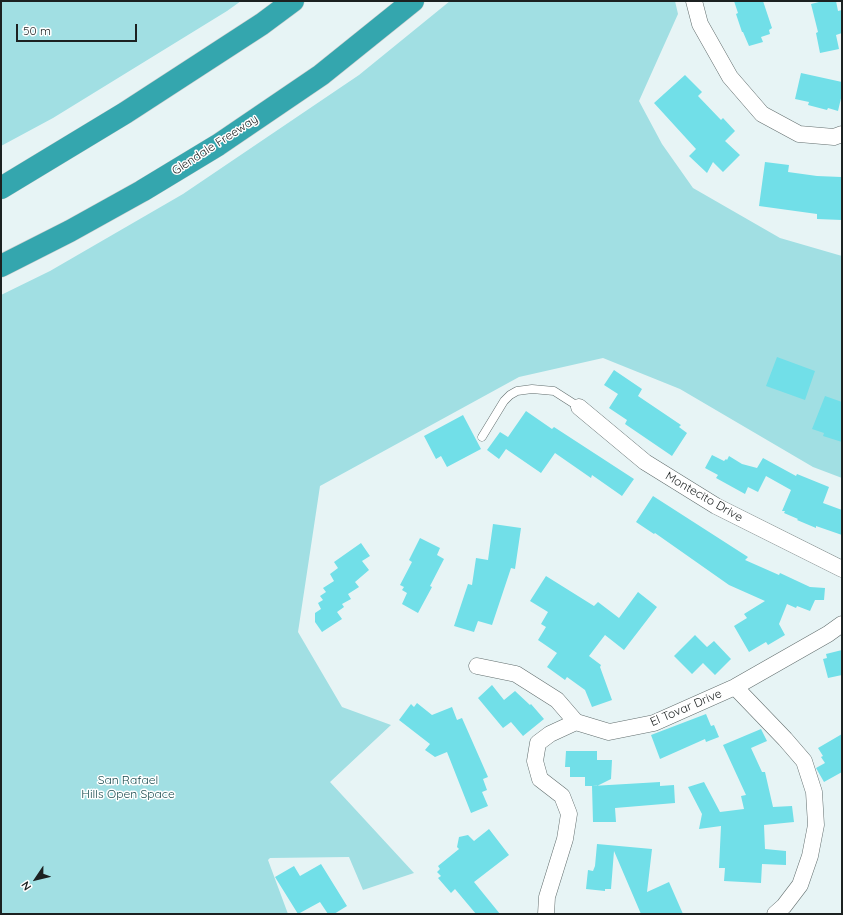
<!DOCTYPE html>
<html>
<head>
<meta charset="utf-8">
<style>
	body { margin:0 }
	#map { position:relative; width:843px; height:915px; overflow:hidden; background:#e7f4f5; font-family:Quicksand,sans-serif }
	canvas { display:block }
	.frame { position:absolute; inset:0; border:2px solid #1c2121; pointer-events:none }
	.north { position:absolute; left:16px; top:859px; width:40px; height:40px; -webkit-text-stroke:3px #fff; paint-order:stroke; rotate:235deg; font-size:11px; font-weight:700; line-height:16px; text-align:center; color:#1c2121 }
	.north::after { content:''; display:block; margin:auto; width:14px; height:18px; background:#1c2121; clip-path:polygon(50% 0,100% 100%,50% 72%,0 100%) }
	.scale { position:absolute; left:16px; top:24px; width:121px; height:18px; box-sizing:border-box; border:2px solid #1c2121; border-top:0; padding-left:5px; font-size:12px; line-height:14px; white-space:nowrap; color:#1c2121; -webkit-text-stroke:3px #fff; paint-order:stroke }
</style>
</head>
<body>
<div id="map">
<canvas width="843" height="915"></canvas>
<div class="frame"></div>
<div class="north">N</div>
<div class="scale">50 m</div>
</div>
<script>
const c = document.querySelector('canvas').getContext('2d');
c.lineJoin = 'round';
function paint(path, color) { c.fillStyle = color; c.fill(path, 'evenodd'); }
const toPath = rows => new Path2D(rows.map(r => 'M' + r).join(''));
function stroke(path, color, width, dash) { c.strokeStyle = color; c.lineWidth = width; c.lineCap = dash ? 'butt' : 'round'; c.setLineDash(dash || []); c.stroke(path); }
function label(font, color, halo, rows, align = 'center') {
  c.font = font + ' Quicksand,sans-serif'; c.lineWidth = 3; c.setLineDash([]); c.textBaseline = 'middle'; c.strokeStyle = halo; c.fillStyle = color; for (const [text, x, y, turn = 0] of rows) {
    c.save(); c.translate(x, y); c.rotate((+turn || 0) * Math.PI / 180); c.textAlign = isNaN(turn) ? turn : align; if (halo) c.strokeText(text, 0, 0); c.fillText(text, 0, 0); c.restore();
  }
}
const green = toPath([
	[1,1,241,1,227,11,53,118,1,146],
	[450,1,675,1,678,14,639,101,662,144,693,188,780,238,842,256,842,478,813,467,680,389,603,358,519,377,320,486,298,632,342,707,391,725,330,782,414,873,363,890,349,857,270,858,268,860,288,914,1,914,1,295,50,271,183,194,359,75]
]);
const building = toPath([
	[734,1,763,1,772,28,769,30,770,34,761,37,763,42,749,46,743,32,742,32,736,14,738,13],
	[823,1,836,1,838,11,842,10,842,33,836,35,839,49,820,53,816,33,818,32,811,4],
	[801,73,842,82,842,94,838,111,828,108,827,110,808,105,809,102,795,99],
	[685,75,702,92,698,96,721,120,723,118,735,131,725,141,740,155,723,172,713,162,707,173,689,156,696,149,654,103],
	[765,162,789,165,788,172,817,176,841,177,842,220,817,219,817,214,759,206],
	[777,357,815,371,805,400,766,386],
	[614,370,642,389,638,396,681,425,679,427,687,433,672,456,625,424,627,420,609,408,618,394,604,385],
	[825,396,842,402,842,442,823,436,824,433,812,429],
	[526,411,552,429,554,427,634,479,622,496,592,475,591,478,555,453,541,473,506,449,499,459,487,450,500,432,508,437],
	[463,415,481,449,447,467,441,456,436,459,424,436],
	[712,455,724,461,726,459,727,460,729,456,742,464,757,468,763,458,796,476,797,474,829,487,823,503,842,510,842,535,816,526,816,528,797,520,798,519,784,513,785,511,782,511,791,490,766,476,758,492,748,487,745,494,716,478,718,475,705,468],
	[653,496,748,557,745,560,779,575,780,573,810,587,825,588,824,600,815,600,810,611,797,606,796,608,787,604,779,624,785,635,768,645,766,642,749,652,734,626,747,618,744,614,765,601,729,585,655,533,654,534,636,522],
	[493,524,521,528,515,569,511,568,492,625,478,621,474,632,454,626,468,584,472,585,476,558,488,560],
	[420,538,440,548,437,555,444,559,430,586,432,587,418,613,402,604,407,593,402,590,404,587,400,585,412,562,409,560],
	[361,543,370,556,362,561,369,570,355,582,359,587,348,594,351,599,342,604,344,607,337,612,342,619,322,632,315,622,315,613,321,609,318,603,323,600,320,596,326,592,323,588,334,581,330,574,338,568,334,562],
	[546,576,594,606,598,602,619,618,638,592,657,607,624,650,605,635,589,656,601,665,600,667,612,700,592,707,585,690,567,677,565,680,547,667,557,653,538,640,546,627,541,624,548,612,530,601],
	[695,635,707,647,714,641,731,659,715,675,703,663,692,674,674,656],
	[842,650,842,675,828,678,823,659,827,658,826,654],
	[492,685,504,700,515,691,530,705,531,704,544,719,523,736,511,722,503,728,478,698],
	[417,703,432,715,452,707,457,720,462,718,488,777,483,779,487,790,482,792,488,806,471,813,447,752,435,757,425,750,430,744,399,720,411,704,414,707],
	[706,714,711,726,714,725,719,737,706,742,705,739,660,759,651,735],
	[761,729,767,741,751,748,762,772,765,772,773,807,792,806,794,822,764,825,765,849,786,851,786,865,762,864,761,883,724,881,725,868,719,868,721,826,699,829,702,814,688,787,704,782,720,812,744,809,741,796,746,795,723,745],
	[842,734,842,772,824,782,816,768,825,763,821,757,823,756,818,748],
	[566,751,597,751,597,760,612,760,611,779,597,786,585,786,585,777,570,777,570,767,565,767],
	[660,782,660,786,674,785,675,803,615,808,616,822,593,822,592,786],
	[489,829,509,855,474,882,500,914,476,914,455,889,451,893,438,878,441,876,437,872,440,869,438,866,459,849,457,847,459,837,468,835,474,841],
	[597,844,652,849,647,892,669,882,683,914,641,914,614,851,611,889,605,889,605,891,586,889,588,870,593,871,595,866],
	[321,864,347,906,334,914,328,914,320,902,298,914,275,877,294,866,300,876]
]);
const service = toPath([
	[482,437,504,401,510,395,517,391,532,389,554,391,579,407]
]);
const minor = toPath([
	[694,1,700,24,730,77,762,114,799,134,834,137,842,134],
	[579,407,645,462,716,506,842,569],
	[477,666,516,674,557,700,576,722],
	[735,687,785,739,804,761,814,792,816,825,810,856,800,885,784,906,775,914],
	[546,914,547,897,565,839,569,814,562,796,540,779,535,761,538,743,550,734,576,722,609,732,654,723,735,687,828,634,842,624]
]);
const motorway = toPath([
	[1,188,125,113,262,24,293,1],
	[1,266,70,231,142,191,218,145,321,75,413,1]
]);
const streetNames = [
	["Glendale Freeway",215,145,-33],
	["Montecito Drive",704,497,30],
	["El Tovar Drive",686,708,-23]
];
const parkNames = [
	["San Rafael",128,780],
	["Hills Open Space",128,794]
];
paint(green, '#a1dfe3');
paint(building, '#71dfe8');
stroke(service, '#626e6e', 9);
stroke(minor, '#626e6e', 17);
stroke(motorway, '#cdcece', 23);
stroke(service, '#fff', 8);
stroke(minor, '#fff', 16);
stroke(motorway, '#34a6ae', 22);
label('12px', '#1c2121', '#fff', streetNames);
label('12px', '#17494c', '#fff', parkNames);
</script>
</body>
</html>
